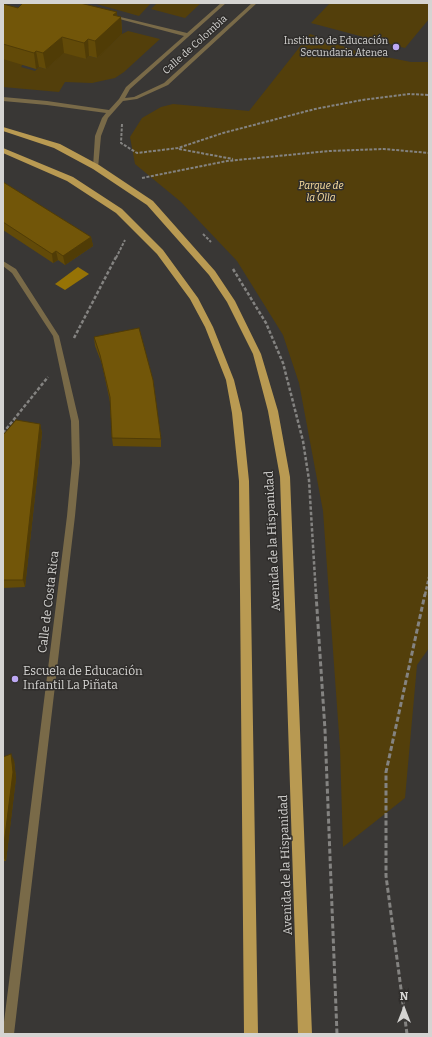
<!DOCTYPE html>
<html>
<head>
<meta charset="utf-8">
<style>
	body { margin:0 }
	#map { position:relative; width:432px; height:1037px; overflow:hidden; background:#393735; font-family:Bitter,serif }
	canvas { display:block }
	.frame { position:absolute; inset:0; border:4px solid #d5d4d2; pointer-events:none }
	.north { position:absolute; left:384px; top:989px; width:40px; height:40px; -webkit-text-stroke:3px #2f2d2b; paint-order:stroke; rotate:0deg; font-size:11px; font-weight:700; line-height:16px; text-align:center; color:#d5d4d2 }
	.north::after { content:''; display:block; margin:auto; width:14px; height:18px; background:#d5d4d2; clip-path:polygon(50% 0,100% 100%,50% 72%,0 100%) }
</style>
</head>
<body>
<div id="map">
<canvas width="432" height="1037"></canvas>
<div class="frame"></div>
<div class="north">N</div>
</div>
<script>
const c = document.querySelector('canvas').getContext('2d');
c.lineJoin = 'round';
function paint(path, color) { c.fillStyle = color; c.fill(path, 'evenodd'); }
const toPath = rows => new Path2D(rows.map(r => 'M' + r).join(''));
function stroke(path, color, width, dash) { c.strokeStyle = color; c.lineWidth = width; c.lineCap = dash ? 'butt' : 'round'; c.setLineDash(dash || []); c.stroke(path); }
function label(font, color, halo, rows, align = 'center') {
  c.font = font + ' Bitter,serif'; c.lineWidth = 3; c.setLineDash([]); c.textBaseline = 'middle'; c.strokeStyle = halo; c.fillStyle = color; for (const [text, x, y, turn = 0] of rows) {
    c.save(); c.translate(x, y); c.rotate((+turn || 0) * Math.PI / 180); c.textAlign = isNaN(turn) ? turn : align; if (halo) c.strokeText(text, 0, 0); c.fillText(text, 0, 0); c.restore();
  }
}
const green = toPath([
	[93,3,151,3,139,16],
	[157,3,201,3,185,18,151,9],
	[330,3,429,3,429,19,405,48,311,23],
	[128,31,160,39,124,72,115,78,92,83,65,82,59,92,3,87,3,39,23,64,21,67,35,71,39,67,46,69,66,51,86,59,89,56,97,58,122,34],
	[310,34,356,51,411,62,429,62,429,648,417,665,405,798,343,847,340,748,323,511,299,383,283,335,237,261,181,202,135,164,130,137,142,118,161,107,173,104,249,111]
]);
const water = toPath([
	[78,267,89,274,65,290,55,284]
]);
const pathFar2 = toPath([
	[122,124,121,143,137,153,178,148,223,133,315,109,362,100,409,94,429,95],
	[179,149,233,159],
	[142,178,227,161,329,151,384,149,429,153],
	[203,234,211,242],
	[116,258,125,240]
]);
const pathFar1 = toPath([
	[233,269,266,323,283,363,303,441,309,480,316,595],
	[74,338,116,257],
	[3,433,48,377],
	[425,595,429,577]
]);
const path = toPath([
	[316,594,325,730,337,1034],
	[407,1034,386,876,386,772,425,594]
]);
const street = toPath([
	[221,3,226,3,130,89,125,98,134,97,164,83,252,3,257,3,168,85,137,99,123,101,108,118,101,136,98,168,94,168,93,167,95,136,102,118,106,113,47,105,3,101,3,97,47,101,109,110,119,99,126,87,184,36,108,16,108,14,187,33,221,3],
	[3,261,16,269,59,336,79,421,80,463,75,516,14,1034,3,1034,3,1030,67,516,72,463,71,421,53,336,12,273,3,266,3,261]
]);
const primary = toPath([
	[3,127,60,144,99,165,153,201,215,271,235,301,261,354,278,411,290,477,312,1034,298,1034,280,477,268,411,253,354,227,302,209,275,147,205,93,169,54,148,3,131,3,127],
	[3,148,73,177,122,209,163,250,198,298,213,327,234,380,242,413,249,481,258,1034,244,1034,239,481,232,413,226,380,205,327,190,299,157,254,116,213,67,181,3,153,3,148]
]);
const wall = toPath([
	[3,4,18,8,117,12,117,16,121,17,122,34,97,58,89,56,86,59,64,53,46,69,39,67,36,69,3,59],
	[3,182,91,237,93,246,65,265,58,260,53,263,3,230],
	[94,337,161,439,161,447,113,446,112,438,110,402,102,364,95,346],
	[40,424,42,433,25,587,3,588,3,435],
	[3,753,4,757,14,760,16,778,6,861,3,861]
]);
const shadedWall = toPath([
	[117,12,117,21,121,17,122,34,97,58,95,41,113,15],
	[62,37,64,53,46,69,43,53],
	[88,39,89,56,86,59,84,43],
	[36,51,39,67,36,69,34,53],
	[91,237,93,246,65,265,63,256],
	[56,251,58,260,53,263,52,254],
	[40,424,42,433,25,587,23,580],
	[11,754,14,760,16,778,6,861,3,857,3,852]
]);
const building = toPath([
	[23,3,80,3,117,12,113,15,121,17,95,41,88,39,84,43,62,37,43,53,36,51,34,53,3,44,3,4,18,8,23,3],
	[3,182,91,237,63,256,56,251,52,254,3,222,3,182],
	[139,328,153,380,161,439,112,438,110,397,100,355,94,337,139,328],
	[16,420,40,424,23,580,3,580,3,435,16,420],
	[11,754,13,772,3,852,3,757,11,754]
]);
const markers = [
	[396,47,4,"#bea9f5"],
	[15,679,4,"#bea9f5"]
];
const farPoinames = [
	["Instituto de Educación",388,41],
	["Secundaria Atenea",388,53]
];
const farStreetnames = [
	["Calle de Colombia",195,45,-42]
];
const farParknames = [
	["Parque de",321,186],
	["la Olla",321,198]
];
const streetNames = [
	["Avenida de la Hispanidad",273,541,-93],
	["Calle de Costa Rica",49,602,-83],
	["Avenida de la Hispanidad",286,865,-92]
];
const poiNames = [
	["Escuela de Educación",23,672],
	["Infantil La Piñata",23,686]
];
paint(green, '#533f0b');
paint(water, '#967306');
stroke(pathFar2, '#848381', 2, [3, 1.5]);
stroke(pathFar1, '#848381', 2.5, [3.5, 2]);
stroke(path, '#848381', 3, [5, 2.5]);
paint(street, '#796a48');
paint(primary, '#b99a52');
paint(wall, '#624a08');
paint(shadedWall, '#503c06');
paint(building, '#725609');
stroke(building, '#503c06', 1);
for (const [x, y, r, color] of markers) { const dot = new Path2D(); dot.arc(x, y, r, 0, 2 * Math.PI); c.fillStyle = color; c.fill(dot); stroke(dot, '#2f2d2b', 1.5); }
label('10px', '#d5d4d2', '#2f2d2b', farPoinames, 'right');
label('10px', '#d5d4d2', '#2f2d2b', farStreetnames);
label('italic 10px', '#fee1a0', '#2f2d2b', farParknames);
label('12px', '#d5d4d2', '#2f2d2b', streetNames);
label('12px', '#d5d4d2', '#2f2d2b', poiNames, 'left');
</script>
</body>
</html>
